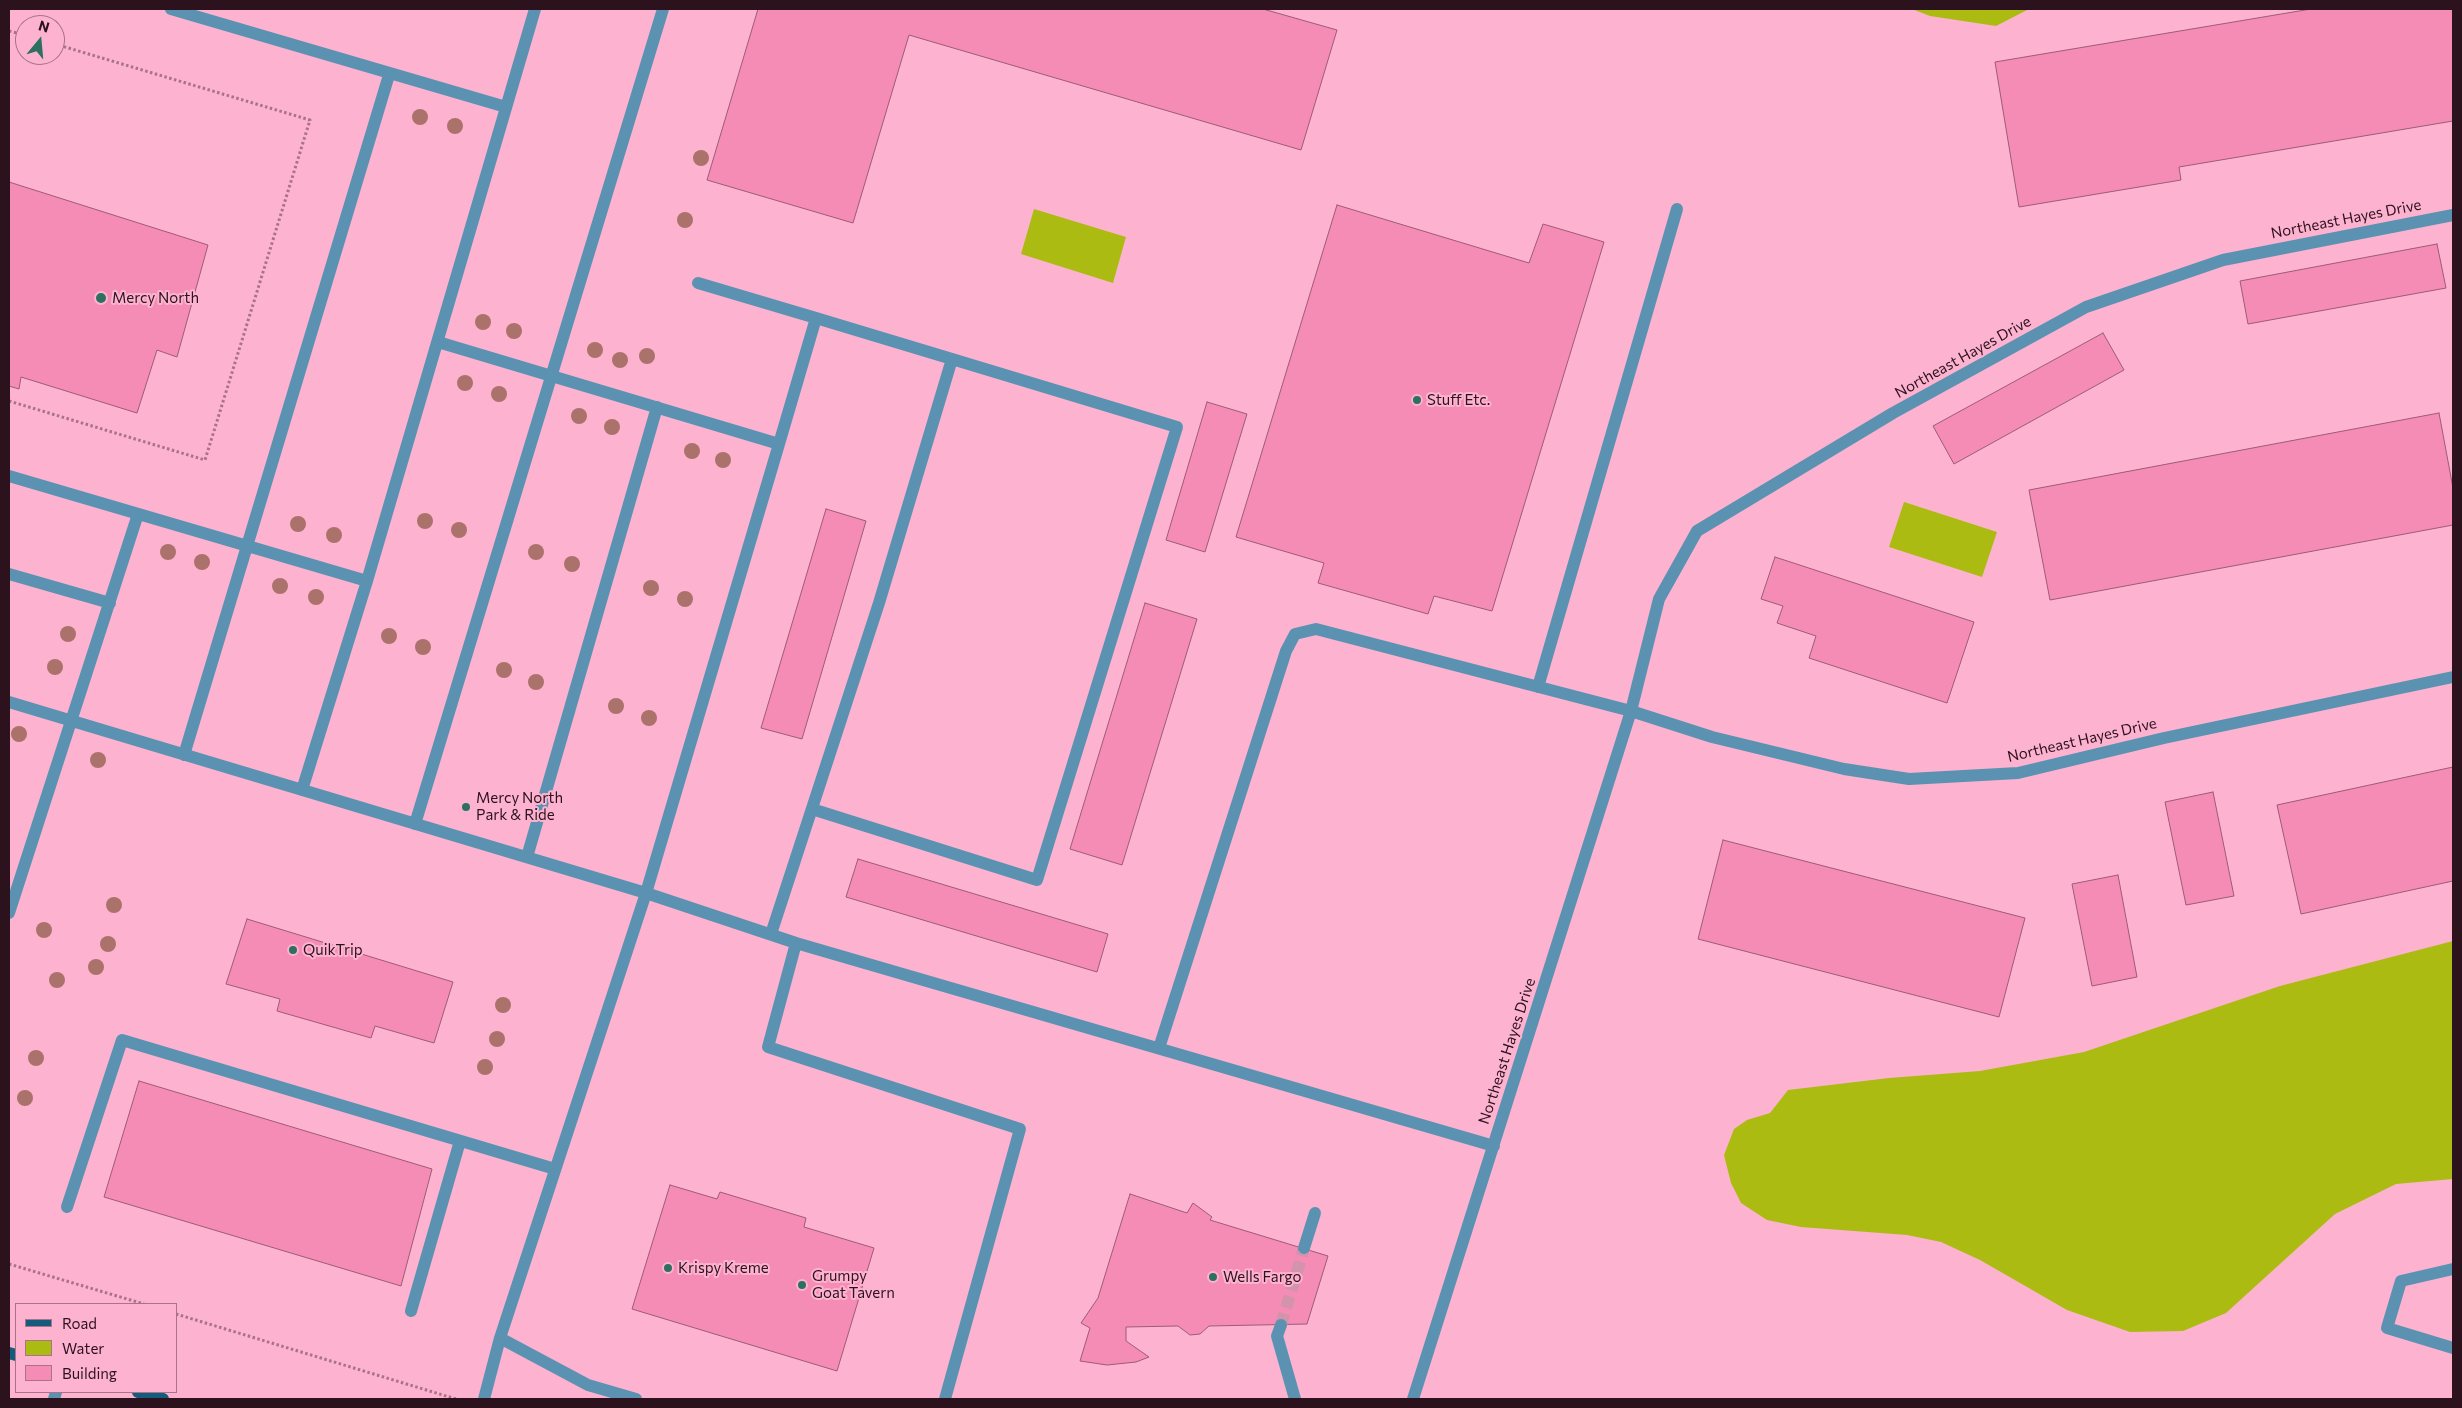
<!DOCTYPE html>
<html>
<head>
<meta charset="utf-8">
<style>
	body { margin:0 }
	#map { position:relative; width:2462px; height:1408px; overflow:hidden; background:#fdb3cf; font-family:Commissioner,sans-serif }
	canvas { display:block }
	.frame { position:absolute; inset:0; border:10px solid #2c121d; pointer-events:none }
	.legend { position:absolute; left:15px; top:1303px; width:162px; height:90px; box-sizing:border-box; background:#fdb3cf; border:1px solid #a97388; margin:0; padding:6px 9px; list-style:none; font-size:15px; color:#2c121d }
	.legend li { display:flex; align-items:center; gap:10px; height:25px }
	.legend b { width:25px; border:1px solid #a97388 }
	.north { position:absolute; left:15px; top:15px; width:50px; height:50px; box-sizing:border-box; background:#fdb3cf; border:1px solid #a97388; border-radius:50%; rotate:17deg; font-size:14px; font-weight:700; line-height:20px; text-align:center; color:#2c121d }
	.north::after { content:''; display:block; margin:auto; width:18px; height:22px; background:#2d6f60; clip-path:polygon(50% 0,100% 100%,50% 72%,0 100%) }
</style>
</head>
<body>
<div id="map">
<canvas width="2462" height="1408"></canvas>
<div class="frame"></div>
<ul class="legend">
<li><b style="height:6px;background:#155b7d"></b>Road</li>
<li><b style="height:14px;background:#acbb11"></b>Water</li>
<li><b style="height:14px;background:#f58cb6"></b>Building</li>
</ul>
<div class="north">N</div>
</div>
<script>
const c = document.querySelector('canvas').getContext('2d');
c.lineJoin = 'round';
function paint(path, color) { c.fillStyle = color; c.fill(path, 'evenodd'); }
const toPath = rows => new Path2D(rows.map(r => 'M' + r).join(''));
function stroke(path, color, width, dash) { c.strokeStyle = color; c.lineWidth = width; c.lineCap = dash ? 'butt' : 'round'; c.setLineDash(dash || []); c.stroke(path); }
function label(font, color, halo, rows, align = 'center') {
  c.font = font + ' Commissioner,sans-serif'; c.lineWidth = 4; c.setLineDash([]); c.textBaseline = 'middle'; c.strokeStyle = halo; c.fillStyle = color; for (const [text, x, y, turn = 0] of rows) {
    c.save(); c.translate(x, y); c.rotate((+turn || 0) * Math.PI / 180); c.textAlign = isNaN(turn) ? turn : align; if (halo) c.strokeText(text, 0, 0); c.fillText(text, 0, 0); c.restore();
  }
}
const water = toPath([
	[1912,9,2029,9,1996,26,1930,16],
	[1034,209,1126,237,1113,283,1021,254],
	[1904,502,1997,532,1982,577,1889,547],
	[2453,941,2453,1179,2396,1184,2335,1214,2226,1313,2183,1331,2130,1332,2067,1310,1980,1260,1941,1242,1907,1235,1801,1227,1767,1220,1741,1203,1731,1183,1724,1155,1734,1129,1747,1120,1770,1113,1788,1090,1889,1078,1980,1071,2084,1052,2280,986]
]);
const building = toPath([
	[758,9,1263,9,1337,30,1301,150,909,35,853,223,707,180,758,9],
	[2311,9,2453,9,2453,121,2179,167,2181,180,2019,207,1995,62,2311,9],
	[9,182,208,245,177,357,157,350,137,413,21,377,19,389,9,386,9,182],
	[1337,205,1529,263,1543,224,1604,242,1492,611,1434,596,1428,614,1318,583,1324,563,1236,537,1337,205],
	[2437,244,2446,288,2248,324,2240,281,2437,244],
	[2103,333,2124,370,1954,464,1933,426,2103,333],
	[1207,402,1247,414,1205,552,1166,540,1207,402],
	[2439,413,2453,488,2453,525,2050,600,2029,490,2439,413],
	[826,509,866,521,802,739,761,728,826,509],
	[1775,557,1974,622,1947,703,1809,658,1816,636,1777,623,1783,606,1761,599,1775,557],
	[1145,603,1197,619,1122,865,1070,849,1145,603],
	[2453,767,2453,881,2301,914,2277,805,2453,767],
	[2213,792,2234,896,2186,905,2165,802,2213,792],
	[1723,840,2025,918,1999,1017,1698,939,1723,840],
	[858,859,1108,934,1097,972,846,897,858,859],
	[2118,875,2137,977,2092,986,2072,884,2118,875],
	[247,919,453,982,434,1043,375,1026,371,1038,277,1011,280,999,226,984,247,919],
	[139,1081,432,1169,401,1286,104,1197,139,1081],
	[670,1185,717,1199,720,1192,806,1218,804,1227,874,1248,837,1371,632,1309,670,1185],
	[1130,1194,1187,1213,1193,1203,1212,1217,1210,1220,1328,1256,1307,1324,1209,1326,1200,1334,1190,1335,1178,1326,1126,1327,1126,1341,1149,1357,1136,1362,1107,1365,1080,1361,1090,1328,1081,1323,1098,1298,1130,1194]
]);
const minorTunnel = toPath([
	[1281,1325,1304,1248]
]);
const path = toPath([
	[9,31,25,35],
	[9,401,205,460,310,120,55,44],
	[9,1264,144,1304],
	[176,1314,456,1399]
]);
const minor = toPath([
	[171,9,506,107],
	[698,283,816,318],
	[438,342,779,444,646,893,500,1338,484,1399],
	[9,476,367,581],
	[9,574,110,603],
	[1538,687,1677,209],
	[9,702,646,893,796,943,1494,1146],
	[184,755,389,75],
	[302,790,367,581,535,9],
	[812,809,1037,880,1177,427,952,359],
	[415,824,663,9],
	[527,857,657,407],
	[9,913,138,514],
	[771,934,879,603,952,359,816,318,779,444],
	[796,943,768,1047,1020,1129,945,1399],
	[1159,1048,1286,651,1295,634,1316,629,1631,711,1712,737,1844,769,1909,779,2018,773,2164,738,2453,677],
	[67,1207,122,1040,555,1169],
	[1304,1248,1315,1213],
	[2453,1269,2401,1281,2387,1328,2453,1348],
	[411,1311,460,1141],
	[1281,1325,1277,1336,1295,1399],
	[500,1338,588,1385,636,1399],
	[54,1399,56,1392],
	[1413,1399,1631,711,1659,599,1697,531,1893,413,2086,307,2223,260,2453,215]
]);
const major = toPath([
	[9,1353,16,1355],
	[138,1392,163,1399]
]);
const trees = [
	[420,117],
	[455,126],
	[701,158],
	[685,220],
	[483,322],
	[514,331],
	[595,350],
	[647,356],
	[620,360],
	[465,383],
	[499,394],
	[579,416],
	[612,427],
	[692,451],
	[723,460],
	[425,521],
	[298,524],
	[459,530],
	[334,535],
	[168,552],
	[536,552],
	[202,562],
	[572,564],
	[280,586],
	[651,588],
	[316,597],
	[685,599],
	[68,634],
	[389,636],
	[423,647],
	[55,667],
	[504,670],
	[536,682],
	[616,706],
	[649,718],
	[19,734],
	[98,760],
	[114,905],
	[44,930],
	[108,944],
	[96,967],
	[57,980],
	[503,1005],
	[497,1039],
	[36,1058],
	[485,1067],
	[25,1098]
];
const markers = [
	[101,298,6,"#2d6f60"],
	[1417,400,5,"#2d6f60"],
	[466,807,5,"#2d6f60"],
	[293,950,5,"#2d6f60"],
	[668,1268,5,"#2d6f60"],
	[1213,1277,5,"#2d6f60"],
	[802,1285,5,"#2d6f60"]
];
const streetNames = [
	["Northeast Hayes Drive",2346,219,-11],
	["Northeast Hayes Drive",1963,357,-29],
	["Northeast Hayes Drive",2082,740,-13],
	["Northeast Hayes Drive",1507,1051,-72]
];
const poiNames = [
	["Mercy North",112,298],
	["Stuff Etc.",1427,400],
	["Mercy North",476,798],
	["Park & Ride",476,815],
	["QuikTrip",303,950],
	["Krispy Kreme",678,1268],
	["Grumpy",812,1276],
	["Goat Tavern",812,1293],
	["Wells Fargo",1223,1277]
];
paint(water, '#acbb11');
paint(building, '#f58cb6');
stroke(building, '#9d5b75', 1);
stroke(minorTunnel, '#d393ab', 12, [12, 6]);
stroke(path, '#a87287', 3, [2.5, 2.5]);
stroke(minor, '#5b92b2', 12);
stroke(major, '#155b7d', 12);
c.fillStyle = '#ab716b';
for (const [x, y] of trees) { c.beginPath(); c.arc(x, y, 8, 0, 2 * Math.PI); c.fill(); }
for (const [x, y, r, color] of markers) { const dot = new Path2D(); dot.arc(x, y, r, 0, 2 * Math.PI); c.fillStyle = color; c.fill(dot); stroke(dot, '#fdb3cf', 2); }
label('15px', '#2c121d', '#fdb3cf', streetNames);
label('15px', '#2c121d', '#fdb3cf', poiNames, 'left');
</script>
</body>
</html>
